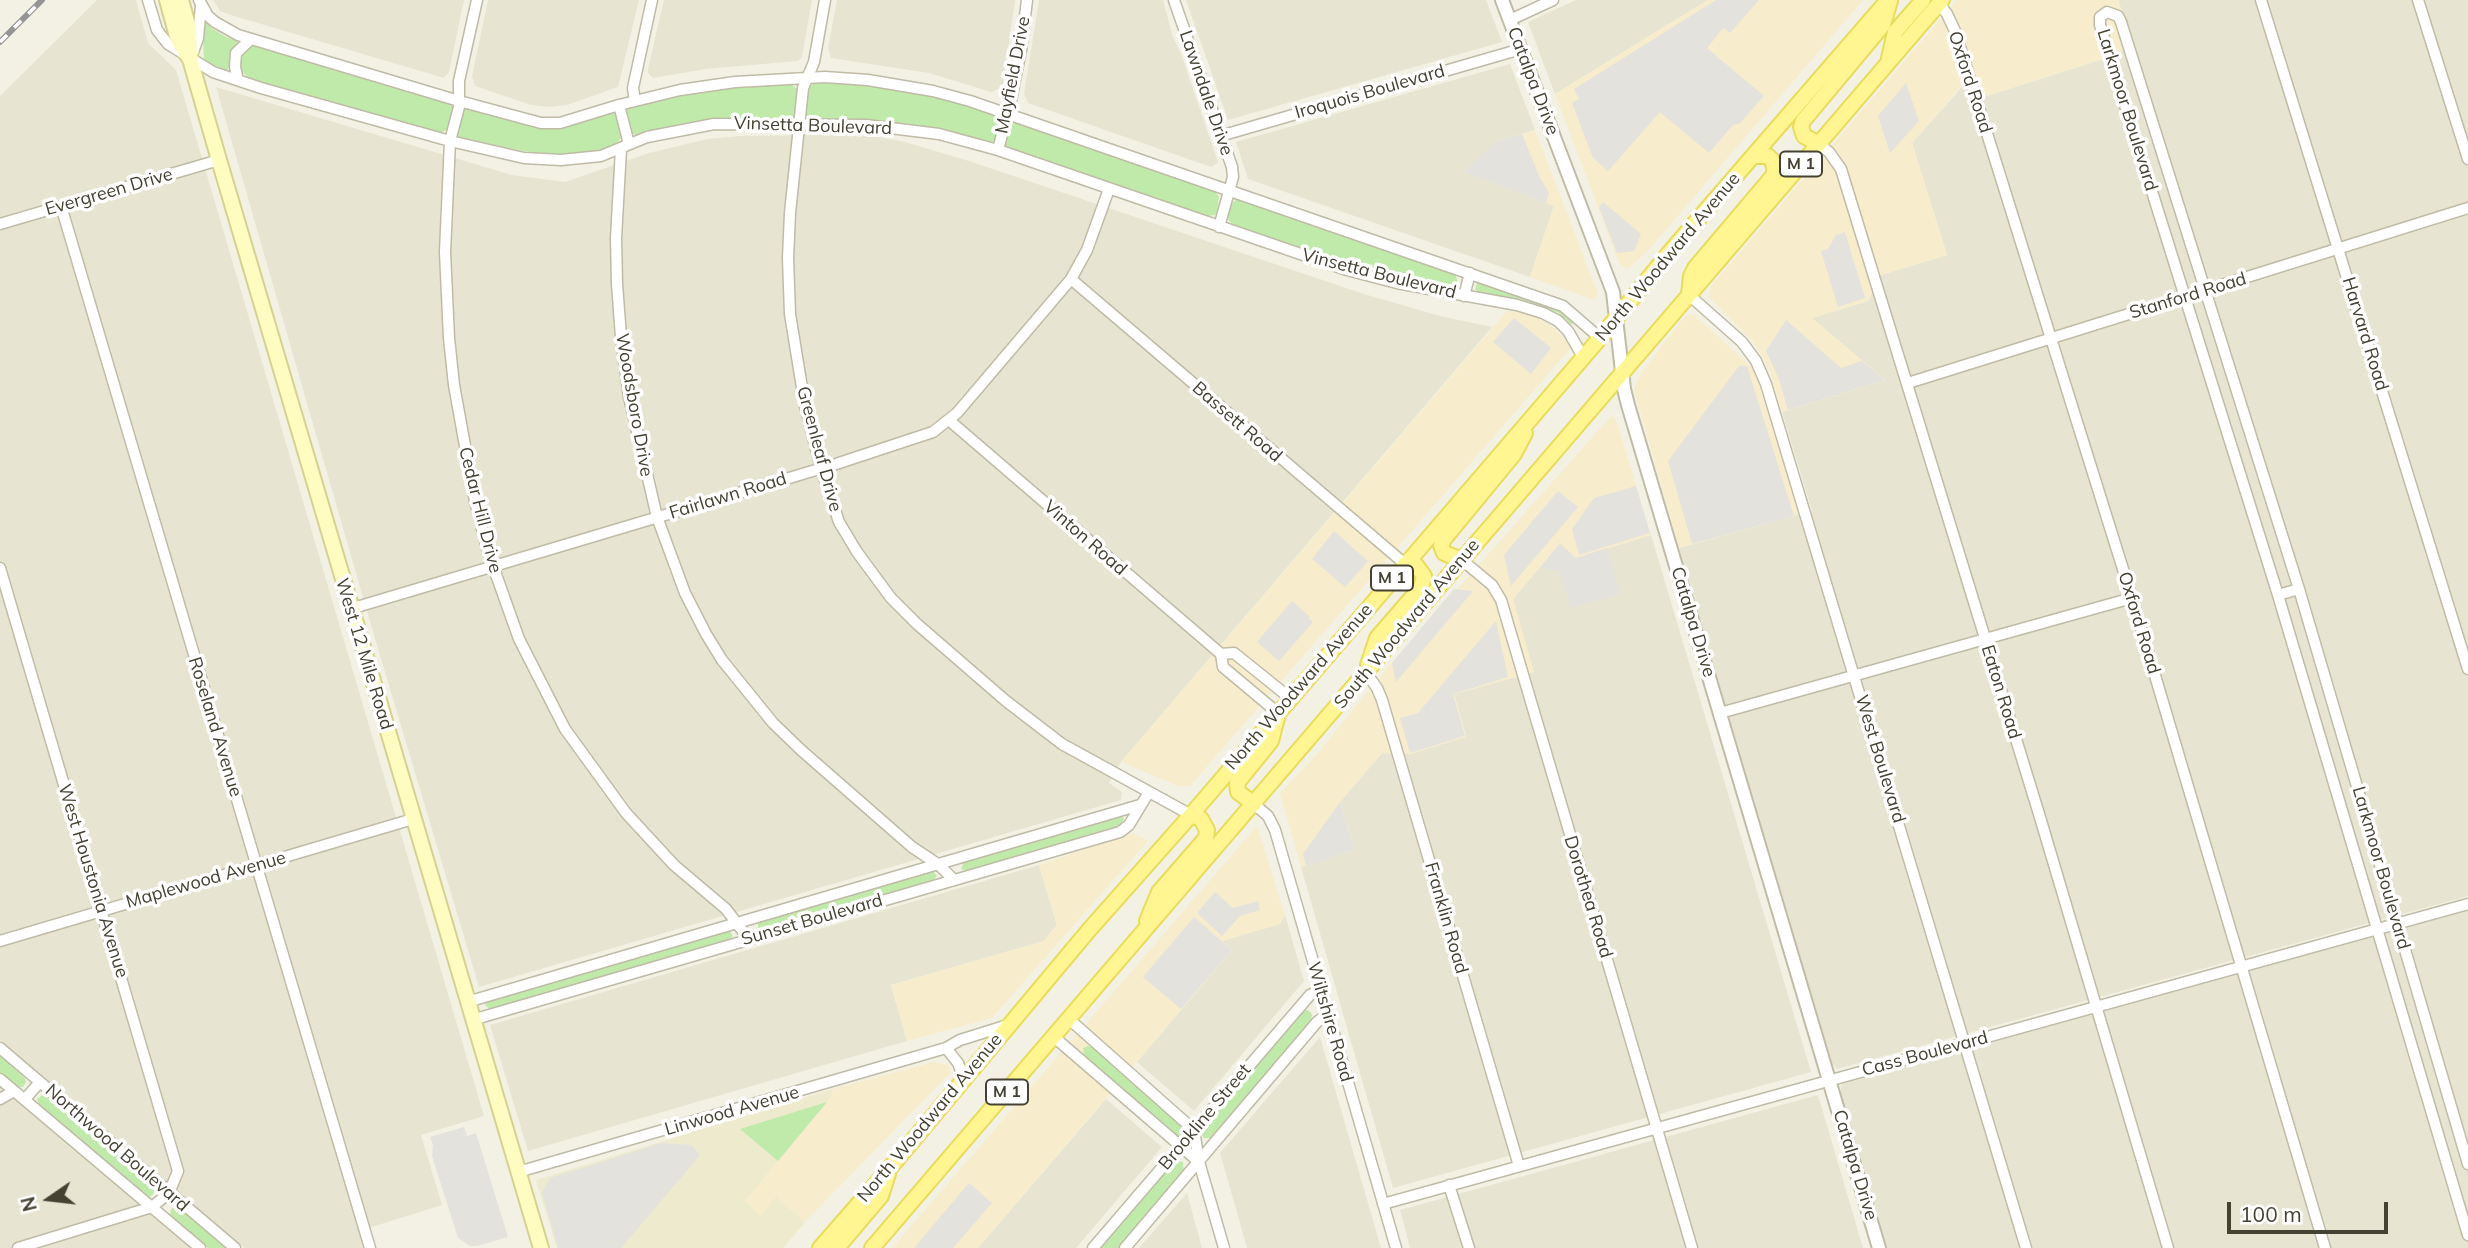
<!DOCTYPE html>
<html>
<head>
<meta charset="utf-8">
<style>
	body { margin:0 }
	#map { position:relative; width:2468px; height:1248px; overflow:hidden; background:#f3f1e4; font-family:Mulish,sans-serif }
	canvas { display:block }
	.north { position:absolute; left:14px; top:1164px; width:70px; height:70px; -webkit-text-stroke:5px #fff; paint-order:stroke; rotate:256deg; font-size:19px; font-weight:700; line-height:28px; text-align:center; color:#454233 }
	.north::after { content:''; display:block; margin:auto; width:24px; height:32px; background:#454233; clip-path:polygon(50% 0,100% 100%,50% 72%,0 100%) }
	.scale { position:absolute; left:2227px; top:1202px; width:161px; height:32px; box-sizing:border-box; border:4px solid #454233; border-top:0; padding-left:9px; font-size:21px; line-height:24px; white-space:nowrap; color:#454233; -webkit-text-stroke:5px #fff; paint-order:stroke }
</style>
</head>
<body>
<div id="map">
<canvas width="2468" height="1248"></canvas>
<div class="north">N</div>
<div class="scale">100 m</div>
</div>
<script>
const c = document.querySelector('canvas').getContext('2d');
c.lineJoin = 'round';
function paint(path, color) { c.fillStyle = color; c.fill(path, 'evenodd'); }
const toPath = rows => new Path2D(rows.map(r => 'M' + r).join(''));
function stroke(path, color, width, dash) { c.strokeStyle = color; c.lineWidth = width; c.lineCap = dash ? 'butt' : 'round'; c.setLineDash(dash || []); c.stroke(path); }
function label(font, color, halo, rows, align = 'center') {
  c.font = font + ' Mulish,sans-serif'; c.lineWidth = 7; c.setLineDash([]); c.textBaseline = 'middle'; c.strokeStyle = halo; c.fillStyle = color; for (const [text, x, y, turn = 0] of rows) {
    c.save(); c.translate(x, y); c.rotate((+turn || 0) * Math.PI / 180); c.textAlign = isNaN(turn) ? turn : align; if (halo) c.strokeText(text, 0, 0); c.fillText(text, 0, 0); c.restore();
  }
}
const residential = toPath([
	[97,0,136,0,148,43,176,70,484,1116,421,1135,442,1205,359,1231,363,1248,245,1248,153,1175,152,1169,0,1041,0,96],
	[213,0,464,0,449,72,444,78,234,16,220,11],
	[488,0,639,0,618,87,567,105,549,107,531,105,475,86,472,76],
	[664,0,812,0,802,57,798,61,706,69,653,78,648,73,648,69],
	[837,0,1015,0,1003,84,1000,88,991,92,929,73,831,58,828,48],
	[1039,0,1163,0,1173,37,1180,51,1218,162,1216,164,1211,167,1028,103,1024,94],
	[1186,0,1486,0,1502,42,1228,120],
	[1576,0,1708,0,1555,94,1528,22],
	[2118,0,2468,0,2468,896,1837,1069,1832,1063,1679,548,1812,511,1782,412,1885,380,1812,318,1868,301,1881,275,1947,255,1912,143,1963,86,1966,88,1971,101,2106,58,2133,46],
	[1510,64,1535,130,1497,141,1554,206,1530,277,1248,179,1236,142],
	[216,87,512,175,565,182,649,153,707,139,740,136,822,135,874,136,905,142,969,161,1364,294,1440,316,1492,327,1121,762,1109,783,1122,792,1121,800,479,987,368,615],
	[1651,535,1811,1072,1393,1188,1301,867,1355,850,1340,802,1382,753,1410,754,1466,736,1454,694,1533,672,1513,599,1561,542,1576,558],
	[1039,865,1057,925,1044,941,891,985,907,1041,528,1151,490,1025],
	[2468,910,2468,1248,1887,1248,1840,1092,1842,1084],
	[1285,915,1304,981,1194,1111,1137,1062,1232,950,1222,941,1279,924],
	[1320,1037,1381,1248,1247,1248,1220,1153],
	[0,1085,124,1190,193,1248,0,1248],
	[1818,1095,1863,1248,1410,1248,1400,1210],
	[1106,1099,1162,1147,1076,1248,978,1248],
	[1187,1193,1202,1248,1139,1248]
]);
const commercial = toPath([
	[1708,0,1863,0,1646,253,1627,269,1619,263,1555,94],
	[1957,0,2118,0,2133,46,2106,58,1970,101,1966,88,1963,86,1960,88,1912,143,1947,255,1881,275,1868,301,1812,318,1885,380,1782,412,1769,369,1754,343,1709,297,1711,286],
	[1535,130,1598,294,1594,300,1530,277,1554,206,1463,172,1495,143],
	[1507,311,1530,314,1554,328,1568,343,1570,349,1190,786,1178,786,1121,762],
	[1694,314,1754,370,1800,514,1679,548,1634,389,1640,375,1685,316],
	[1612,415,1617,423,1651,535,1576,558,1560,543,1513,599,1534,672,1454,694,1466,737,1410,754,1382,753,1340,802,1355,850,1301,867,1280,793,1317,754,1387,668],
	[1257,826,1285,915,1280,924,1222,941,1232,950,978,1248,892,1248],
	[1132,833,1148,841,992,1018,907,1041,891,985,1044,941,1057,925,1039,865],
	[934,1062,949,1065,950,1073,805,1222,777,1198,761,1216,745,1201,830,1098,833,1089]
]);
const education = toPath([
	[833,1089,830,1098,745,1201,761,1216,776,1197,805,1222,783,1248,557,1248,536,1180]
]);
const green = toPath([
	[204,19,211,28,226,37,238,41,231,53,228,71,204,61,202,20],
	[254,45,450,102,455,109,449,129,440,133,250,79,240,70,239,58,247,48],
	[820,81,862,84,912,91,994,113,1000,121,996,140,989,143,954,132,904,123,808,118,805,112,808,89,811,85],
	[789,82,798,90,797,115,794,118,722,119,674,126,637,137,630,130,626,110,630,105,710,89],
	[469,108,526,125,550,129,612,113,617,115,623,135,616,145,586,154,564,155,523,151,458,137,456,132,462,111],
	[1015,122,1213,189,1219,197,1217,211,1215,215,1207,216,1009,150,1004,144,1009,124],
	[1238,199,1455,273,1458,283,1451,287,1347,263,1236,226,1229,221,1228,215,1233,202],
	[1477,283,1481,283,1564,312,1574,322,1571,325,1558,313,1526,301,1478,292,1475,289],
	[1120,816,1124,818,1123,821,1110,831,967,871,961,869,964,861],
	[932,870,937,876,933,881,764,930,758,928,758,923,760,920],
	[729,930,733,936,729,940,491,1010,485,1005,486,1001],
	[1308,1010,1312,1014,1311,1022,1212,1138,1204,1138,1201,1133,1203,1126,1302,1011],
	[1088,1046,1092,1047,1184,1125,1184,1134,1176,1137,1084,1058,1083,1048],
	[0,1056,25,1078,26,1082,23,1087,17,1087,0,1073],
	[42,1095,48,1097,153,1185,155,1190,153,1194,150,1197,144,1195,40,1107,37,1099],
	[827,1102,778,1161,740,1129],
	[1176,1160,1183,1162,1184,1172,1118,1248,1099,1248],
	[176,1206,179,1207,227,1248,208,1248,170,1216,171,1209]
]);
const parking = toPath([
	[1716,0,1759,0,1730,33,1723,28,1707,48,1764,96,1739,124,1733,125,1709,153,1660,112,1608,171,1593,158,1572,103,1579,99,1574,89],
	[1906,83,1919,121,1890,153,1878,116],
	[1522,134,1540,178,1549,193,1546,203,1463,172,1497,141],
	[1603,202,1641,234,1634,251,1617,253,1599,207],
	[1845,232,1865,298,1838,307,1821,251,1828,249,1836,235],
	[1514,318,1551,348,1531,374,1493,342],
	[1786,320,1841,368,1862,361,1885,380,1788,410,1779,379,1766,351],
	[1739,366,1747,366,1794,516,1692,544,1668,461],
	[1636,486,1650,533,1579,555,1572,529,1594,498],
	[1558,491,1578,507,1511,586,1504,555],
	[1334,531,1368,561,1345,587,1312,559],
	[1559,545,1576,558,1607,548,1620,594,1571,608,1559,571,1540,568],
	[1454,589,1473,591,1396,682,1392,663],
	[1292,601,1310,617,1309,619,1313,622,1279,661,1257,642],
	[1496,621,1508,677,1453,694,1465,736,1410,753,1400,718,1418,713],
	[1340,802,1355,850,1306,866,1303,854],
	[1215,892,1233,908,1258,901,1260,910,1240,916,1222,936,1197,913],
	[1194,917,1232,950,1181,1009,1143,977],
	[464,1127,467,1136,476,1133,508,1237,477,1246,470,1246,458,1238,432,1156,433,1145,430,1137],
	[662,1143,691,1145,700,1155,621,1248,558,1248,542,1193,550,1178],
	[969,1183,992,1203,953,1248,914,1248]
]);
const minor = toPath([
	[148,0,157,30,168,44,213,72,261,88,450,141,524,158,561,160,601,156,647,137,714,124,866,125,939,134,998,150,1347,270,1397,283,1517,305,1543,313,1558,321,1568,331,1583,357],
	[199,0,208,16,215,22,238,35,459,101,541,123,560,123,619,105,680,90,735,82,825,77,868,80,933,91,970,101,1563,306,1600,338],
	[477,0,459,81,459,107,450,141,445,252,449,338,454,385,475,501,488,552,519,639,565,729,626,813,674,865,726,909,748,938],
	[825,0,814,62,803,88,790,213,788,258,790,314,805,406,821,468,839,522,857,552,891,598,917,624,1006,701,1062,744,1191,815],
	[1174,0,1232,167,1233,177,1219,227],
	[2261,0,2468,669],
	[2418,0,2468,159],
	[1939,3,1947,14,1955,31,2132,598,2325,1248],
	[1510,20,1553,0],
	[193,52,198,38,201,5],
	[238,80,235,67,236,53,251,39],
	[635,101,633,88,652,0],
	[619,105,629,144],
	[1220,136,1521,49],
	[1819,144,1829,152,1841,169,2039,814,2168,1248],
	[621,149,616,238,617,284,621,337,629,397,657,517,685,593,706,634,722,660,773,723,801,750,912,847,939,865,954,880],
	[998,150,1011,100,1021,50,1027,0],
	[61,206,370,1248],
	[0,224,219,160],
	[1071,279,1405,564],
	[1689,295,1742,342,1756,361,1766,384,2026,1248],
	[1464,296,1470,273],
	[1908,383,2468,208],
	[950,421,1221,654,1223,667,1278,713],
	[1462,560,1492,585,1501,600,1692,1248],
	[0,568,178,1171,169,1193,152,1207,18,1248],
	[2278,595,2299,589],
	[350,609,836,464,933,432,957,413,1071,279,1087,250,1109,189],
	[1221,654,1234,653,1290,698],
	[1366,673,1377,688,1382,700,1519,1166],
	[1720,713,2132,598],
	[1254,804,1268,816,1275,830,1396,1248],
	[0,941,413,819],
	[467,1002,1140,805],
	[1069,1019,1194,1130,1199,1162,1224,1248],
	[472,1020,1120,832,1129,825,1149,792],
	[1054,1037,1199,1162],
	[0,1048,235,1248],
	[946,1048,958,1063,964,1078],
	[0,1079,200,1248],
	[0,1099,14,1091],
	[25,1099,40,1082],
	[2468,1164,2299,589,2121,22,2118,16,2107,12,2100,17,2100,25,2278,595,2468,1235],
	[518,1172,946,1048,960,1040,1008,1025],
	[1449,1185,1469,1248],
	[1383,1204,2468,904],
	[1093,1248,1310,995,1321,990],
	[1125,1248,1317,1022,1328,1014]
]);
const tertiary = toPath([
	[1502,0,1613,292,1624,389,1628,405,1879,1248]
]);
const secondary = toPath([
	[167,0,178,40,189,58],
	[181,0,189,29,190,59,219,160,541,1248]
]);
const primary = toPath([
	[1889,58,1895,32,1923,0],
	[1819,144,1804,136,1801,127,1803,121,1883,25,1890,1],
	[1689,294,1691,276,1695,268,1772,177,1775,171,1772,160,1768,156,1755,156],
	[1462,560,1444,553,1441,545,1444,539,1514,454,1525,433],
	[1368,665,1377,638,1421,587,1423,581,1424,576,1416,565,1405,564],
	[1254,804,1238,792,1237,783,1271,741,1278,714],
	[1147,921,1159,892,1206,838,1207,830,1201,819,1191,815],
	[820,1248,889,1169,1089,930,1191,815,1600,338,1669,253,1888,0],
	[837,1248,881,1196,888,1174],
	[872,1248,1942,0]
]);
const rail = toPath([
	[0,42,42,0]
]);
const shields = [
	[1801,164,42],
	[1392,578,42],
	[1007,1092,42]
];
const shieldNames = [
	["M 1",1801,164],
	["M 1",1392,578],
	["M 1",1007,1092]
];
const streetNames = [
	["Mayfield Drive",1013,75,-79],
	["Catalpa Drive",1533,81,69],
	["Oxford Road",1970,82,72],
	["Iroquois Boulevard",1370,92,-16],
	["Lawndale Drive",1206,93,71],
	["Larkmoor Boulevard",2127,110,73],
	["Vinsetta Boulevard",813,126,2],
	["Evergreen Drive",109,192,-16],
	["North Woodward Avenue",1668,257,-50],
	["Vinsetta Boulevard",1379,274,14],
	["Stanford Road",2188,296,-17],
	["Harvard Road",2365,334,73],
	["Woodsboro Drive",634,405,80],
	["Bassett Road",1237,422,41],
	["Greenleaf Drive",819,449,75],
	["Fairlawn Road",728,496,-17],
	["Cedar Hill Drive",480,510,76],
	["Vinton Road",1085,538,41],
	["Catalpa Drive",1693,622,73],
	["Oxford Road",2139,623,73],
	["South Woodward Avenue",1407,624,-50],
	["West 12 Mile Road",364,654,73],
	["North Woodward Avenue",1299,687,-49],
	["Eaton Road",2001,692,73],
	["Roseland Avenue",215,727,73],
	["West Boulevard",1880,759,73],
	["Larkmoor Boulevard",2381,868,74],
	["Maplewood Avenue",206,880,-16],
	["West Houstonia Avenue",93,881,73],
	["Dorothea Road",1588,897,73],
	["Franklin Road",1446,918,74],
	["Sunset Boulevard",812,920,-16],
	["Wiltshire Road",1330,1022,74],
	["Cass Boulevard",1925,1054,-15],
	["Linwood Avenue",732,1111,-16],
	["Brookline Street",1205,1117,-50],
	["North Woodward Avenue",930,1118,-50],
	["Northwood Boulevard",117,1148,41],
	["Catalpa Drive",1855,1165,73]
];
paint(residential, '#e7e5d1');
paint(commercial, '#f7edcd');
paint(education, '#edeacd');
paint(green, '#c0eaaa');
paint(parking, '#e3e2dd');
stroke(minor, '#bfbba6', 13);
stroke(tertiary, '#bfbba6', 16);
stroke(secondary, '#d5d290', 18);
stroke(primary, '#eadc5b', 18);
stroke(minor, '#fff', 10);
stroke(tertiary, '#fff', 12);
stroke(secondary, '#fffcc2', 14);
stroke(primary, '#fff691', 14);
stroke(rail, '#949494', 6);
stroke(rail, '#fff', 3.5, [10]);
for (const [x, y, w] of shields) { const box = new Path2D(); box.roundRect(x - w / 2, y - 12.5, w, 25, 5); c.fillStyle = '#fff'; c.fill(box); stroke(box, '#454233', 2); }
label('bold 16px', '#454233', null, shieldNames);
label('18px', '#454233', '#fff', streetNames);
</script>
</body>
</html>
